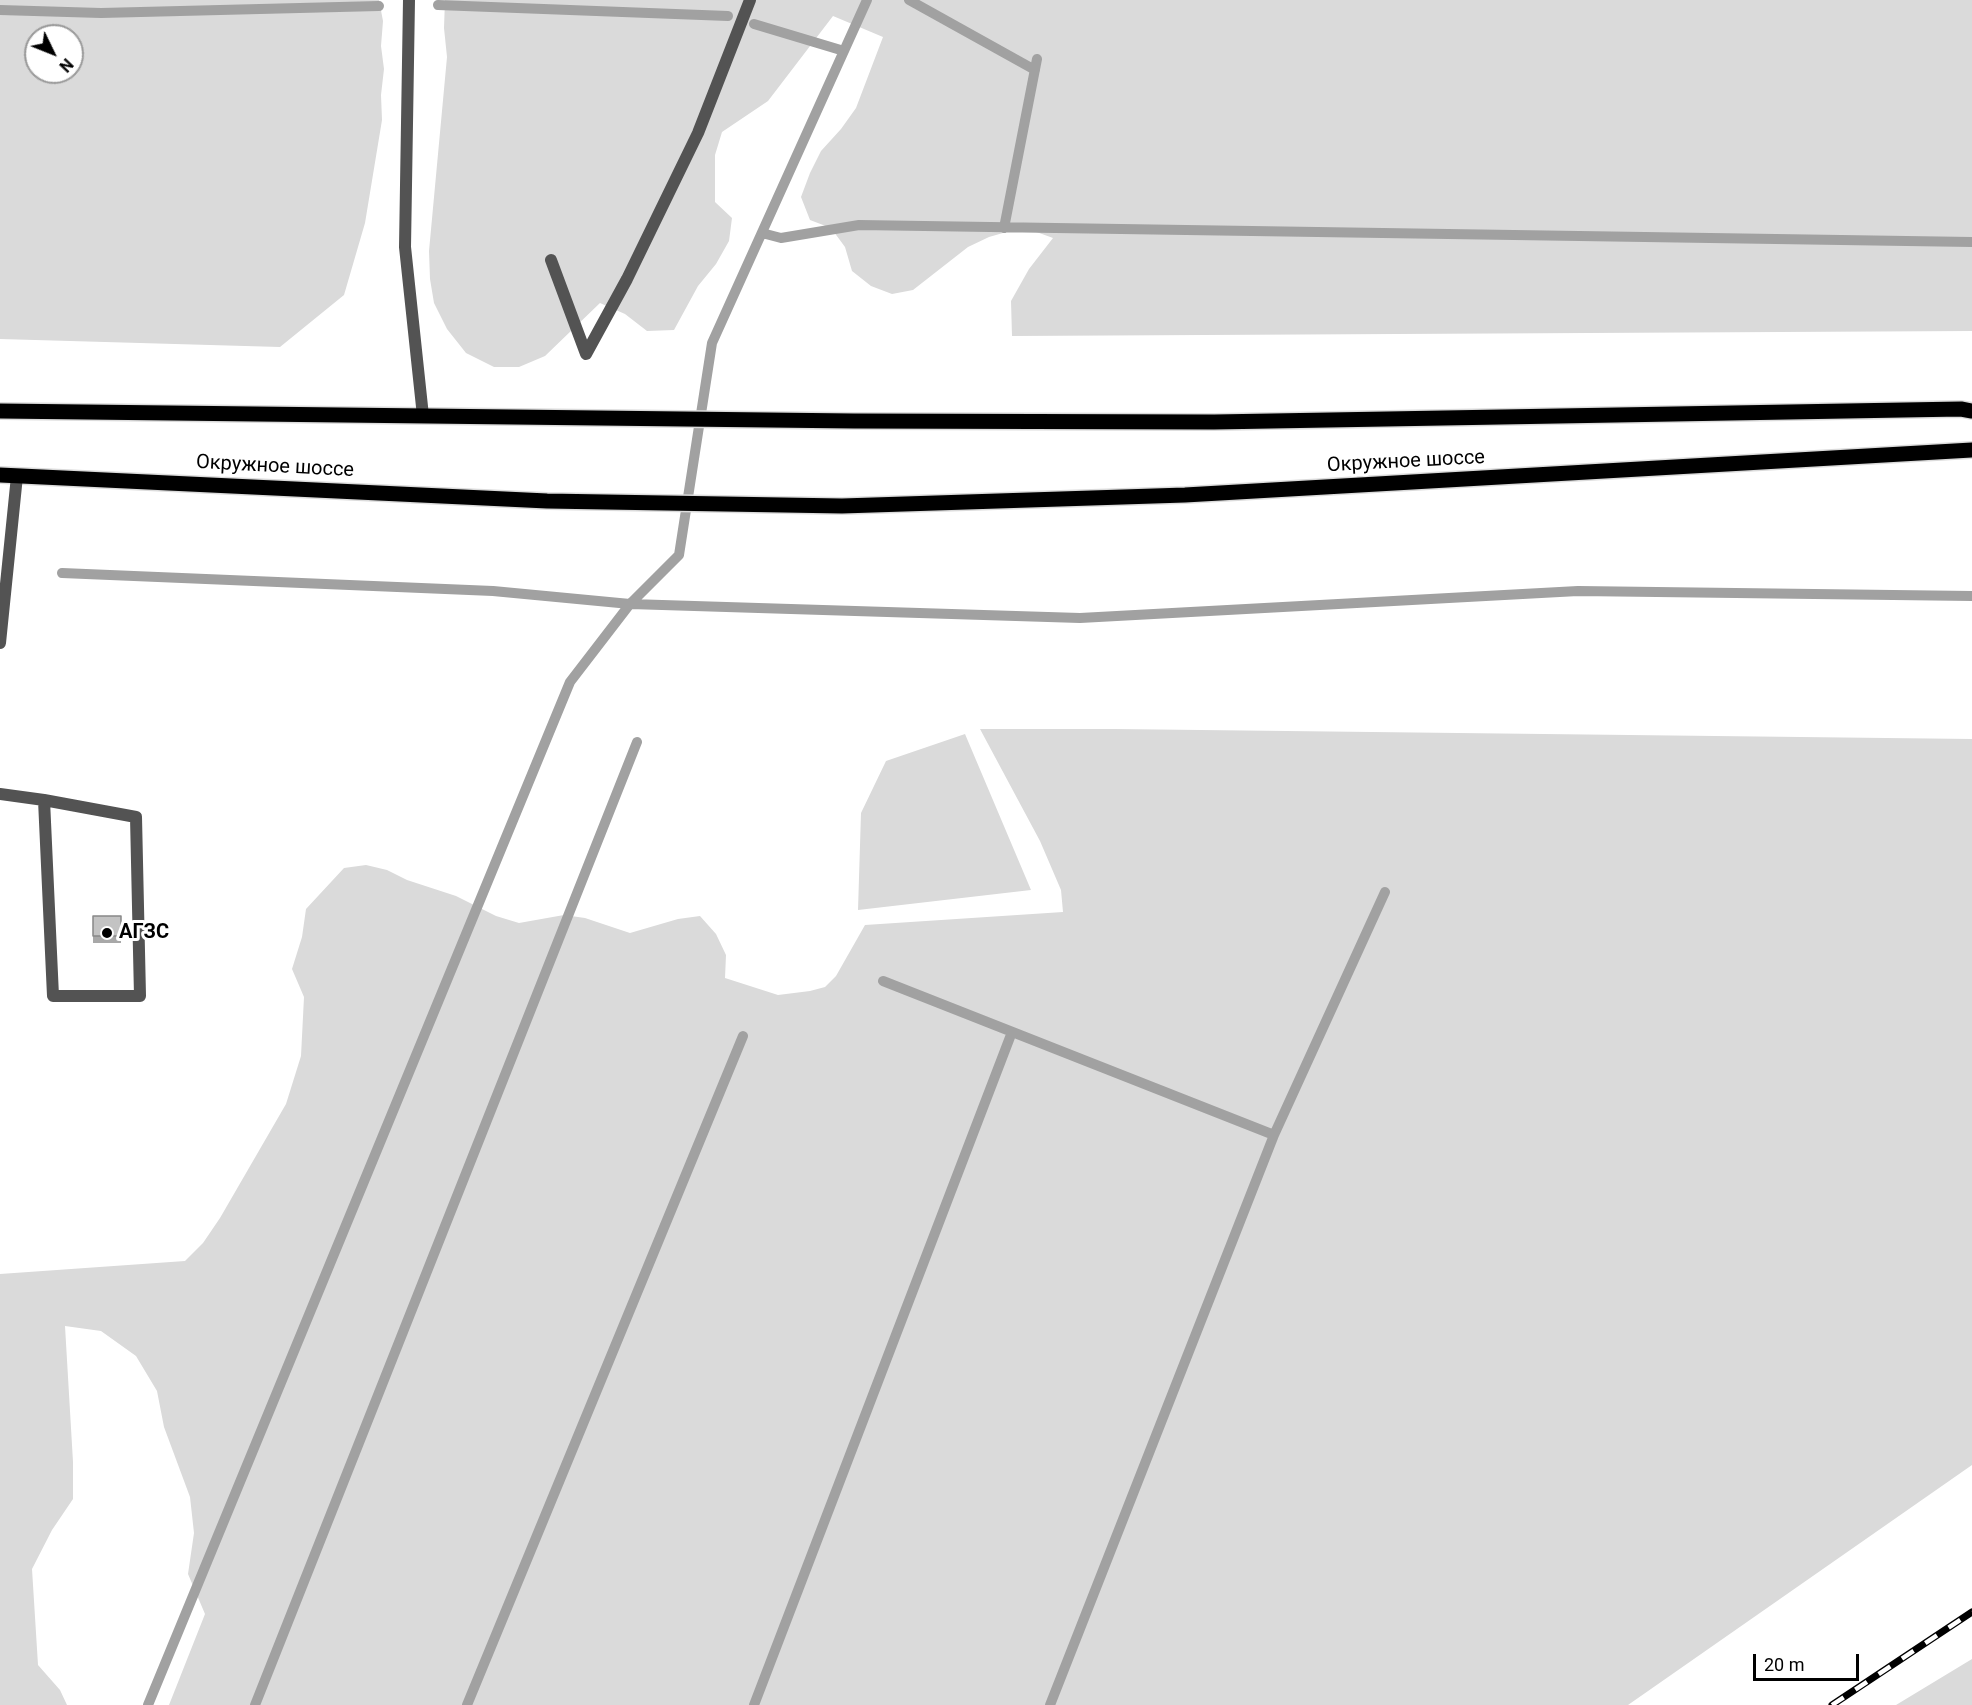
<!DOCTYPE html>
<html>
<head>
<meta charset="utf-8">
<style>
	body { margin:0 }
	#map { position:relative; width:1972px; height:1705px; overflow:hidden; background:#fff; font-family:Roboto,sans-serif }
	canvas { display:block }
	.north { position:absolute; left:24px; top:24px; width:60px; height:60px; box-sizing:border-box; background:#fff; border:2px solid #999; border-radius:50%; rotate:133deg; font-size:16px; font-weight:700; line-height:24px; text-align:center; color:#000 }
	.north::after { content:''; display:block; margin:auto; width:21px; height:27px; background:#000; clip-path:polygon(50% 0,100% 100%,50% 72%,0 100%) }
	.scale { position:absolute; left:1753px; top:1654px; width:106px; height:27px; box-sizing:border-box; border:3px solid #000; border-top:0; padding-left:8px; font-size:18px; line-height:21px; white-space:nowrap; color:#000; -webkit-text-stroke:4px #fff; paint-order:stroke }
</style>
</head>
<body>
<div id="map">
<canvas width="1972" height="1705"></canvas>
<div class="north">N</div>
<div class="scale">20 m</div>
</div>
<script>
const c = document.querySelector('canvas').getContext('2d');
c.lineJoin = 'round';
function paint(path, color) { c.fillStyle = color; c.fill(path, 'evenodd'); }
const toPath = rows => new Path2D(rows.map(r => 'M' + r).join(''));
function stroke(path, color, width, dash) { c.strokeStyle = color; c.lineWidth = width; c.lineCap = dash ? 'butt' : 'round'; c.setLineDash(dash || []); c.stroke(path); }
function label(font, color, halo, rows, align = 'center') {
  c.font = font + ' Roboto,sans-serif'; c.lineWidth = 6; c.setLineDash([]); c.textBaseline = 'middle'; c.strokeStyle = halo; c.fillStyle = color; for (const [text, x, y, turn = 0] of rows) {
    c.save(); c.translate(x, y); c.rotate((+turn || 0) * Math.PI / 180); c.textAlign = isNaN(turn) ? turn : align; if (halo) c.strokeText(text, 0, 0); c.fillText(text, 0, 0); c.restore();
  }
}
const green = toPath([
	[0,0,379,0,383,21,381,46,384,69,381,95,382,120,365,223,344,295,280,347,0,339],
	[36,36,72,36,72,72,36,72],
	[445,0,1972,0,1972,331,1012,336,1011,301,1029,269,1053,238,1031,230,1010,231,989,237,968,247,913,290,892,294,871,286,852,271,845,247,831,228,810,220,801,197,810,173,821,151,841,129,856,108,883,37,833,16,768,101,722,132,715,155,715,202,732,218,729,241,716,264,698,286,674,330,647,331,625,314,600,303,545,356,519,367,494,367,466,353,447,329,434,303,430,279,429,251,447,57,444,28],
	[980,729,1115,729,1972,739,1972,1465,1628,1705,169,1705,205,1614,188,1574,194,1533,190,1497,164,1427,157,1391,136,1356,101,1331,65,1326,73,1462,73,1499,52,1530,32,1569,38,1665,60,1690,67,1705,0,1705,0,1274,185,1261,203,1243,220,1218,286,1104,301,1056,304,997,292,969,302,937,306,909,344,868,366,865,387,870,407,880,456,896,496,916,519,923,564,915,585,918,630,933,678,919,700,916,716,934,726,955,725,978,778,995,810,991,825,987,836,976,865,925,1063,912,1061,890,1040,841],
	[965,734,1031,890,858,910,861,813,886,761],
	[1972,1659,1972,1705,1896,1705]
]);
const stream = toPath([
	[909,0,1035,70],
	[438,5,728,16],
	[0,10,101,13,379,6],
	[754,24,844,51],
	[1004,228,1037,59],
	[762,233,781,238,859,225,1972,242],
	[62,573,493,591,630,604,1080,618,1578,591,1972,596],
	[883,981,1274,1135,1050,1705],
	[1274,1135,1385,892],
	[148,1705,570,682,630,604,679,555,712,343,867,0],
	[255,1705,637,742],
	[467,1705,743,1036],
	[754,1705,1012,1032]
]);
const service = toPath([
	[409,0,405,247,423,416],
	[551,260,586,354,627,279,698,133,750,0],
	[0,643,17,476],
	[0,794,44,800,136,817,140,996,53,996,44,800]
]);
const primary = toPath([
	[0,411,854,421,1214,422,1961,409,1972,411],
	[0,475,547,501,842,506,1185,495,1972,450]
]);
const rail = toPath([
	[1832,1705,1972,1612]
]);
const wall = toPath([
	[93,916,121,916,121,943,93,943]
]);
const building = toPath([
	[93,916,121,916,121,936,93,936,93,916]
]);
const markers = [
	[107,933,6,"#000"]
];
const streetNames = [
	["Окружное шоссе",1406,462,-3],
	["Окружное шоссе",275,467,3]
];
const poiNames = [
	["АГЗС",119,933]
];
paint(green, '#dadada');
stroke(stream, '#a1a1a1', 10);
stroke(primary, '#dbdbdb', 18);
stroke(service, '#535353', 12);
stroke(primary, '#000', 15);
stroke(rail, '#000', 7);
stroke(rail, '#fff', 4.5, [14]);
paint(wall, '#a8a8a8');
paint(building, '#c3c3c3');
stroke(building, '#888', 1.5);
for (const [x, y, r, color] of markers) { const dot = new Path2D(); dot.arc(x, y, r, 0, 2 * Math.PI); c.fillStyle = color; c.fill(dot); stroke(dot, '#fff', 2); }
label('20px', '#000', '#fff', streetNames);
label('bold 20px', '#000', '#fff', poiNames, 'left');
</script>
</body>
</html>
